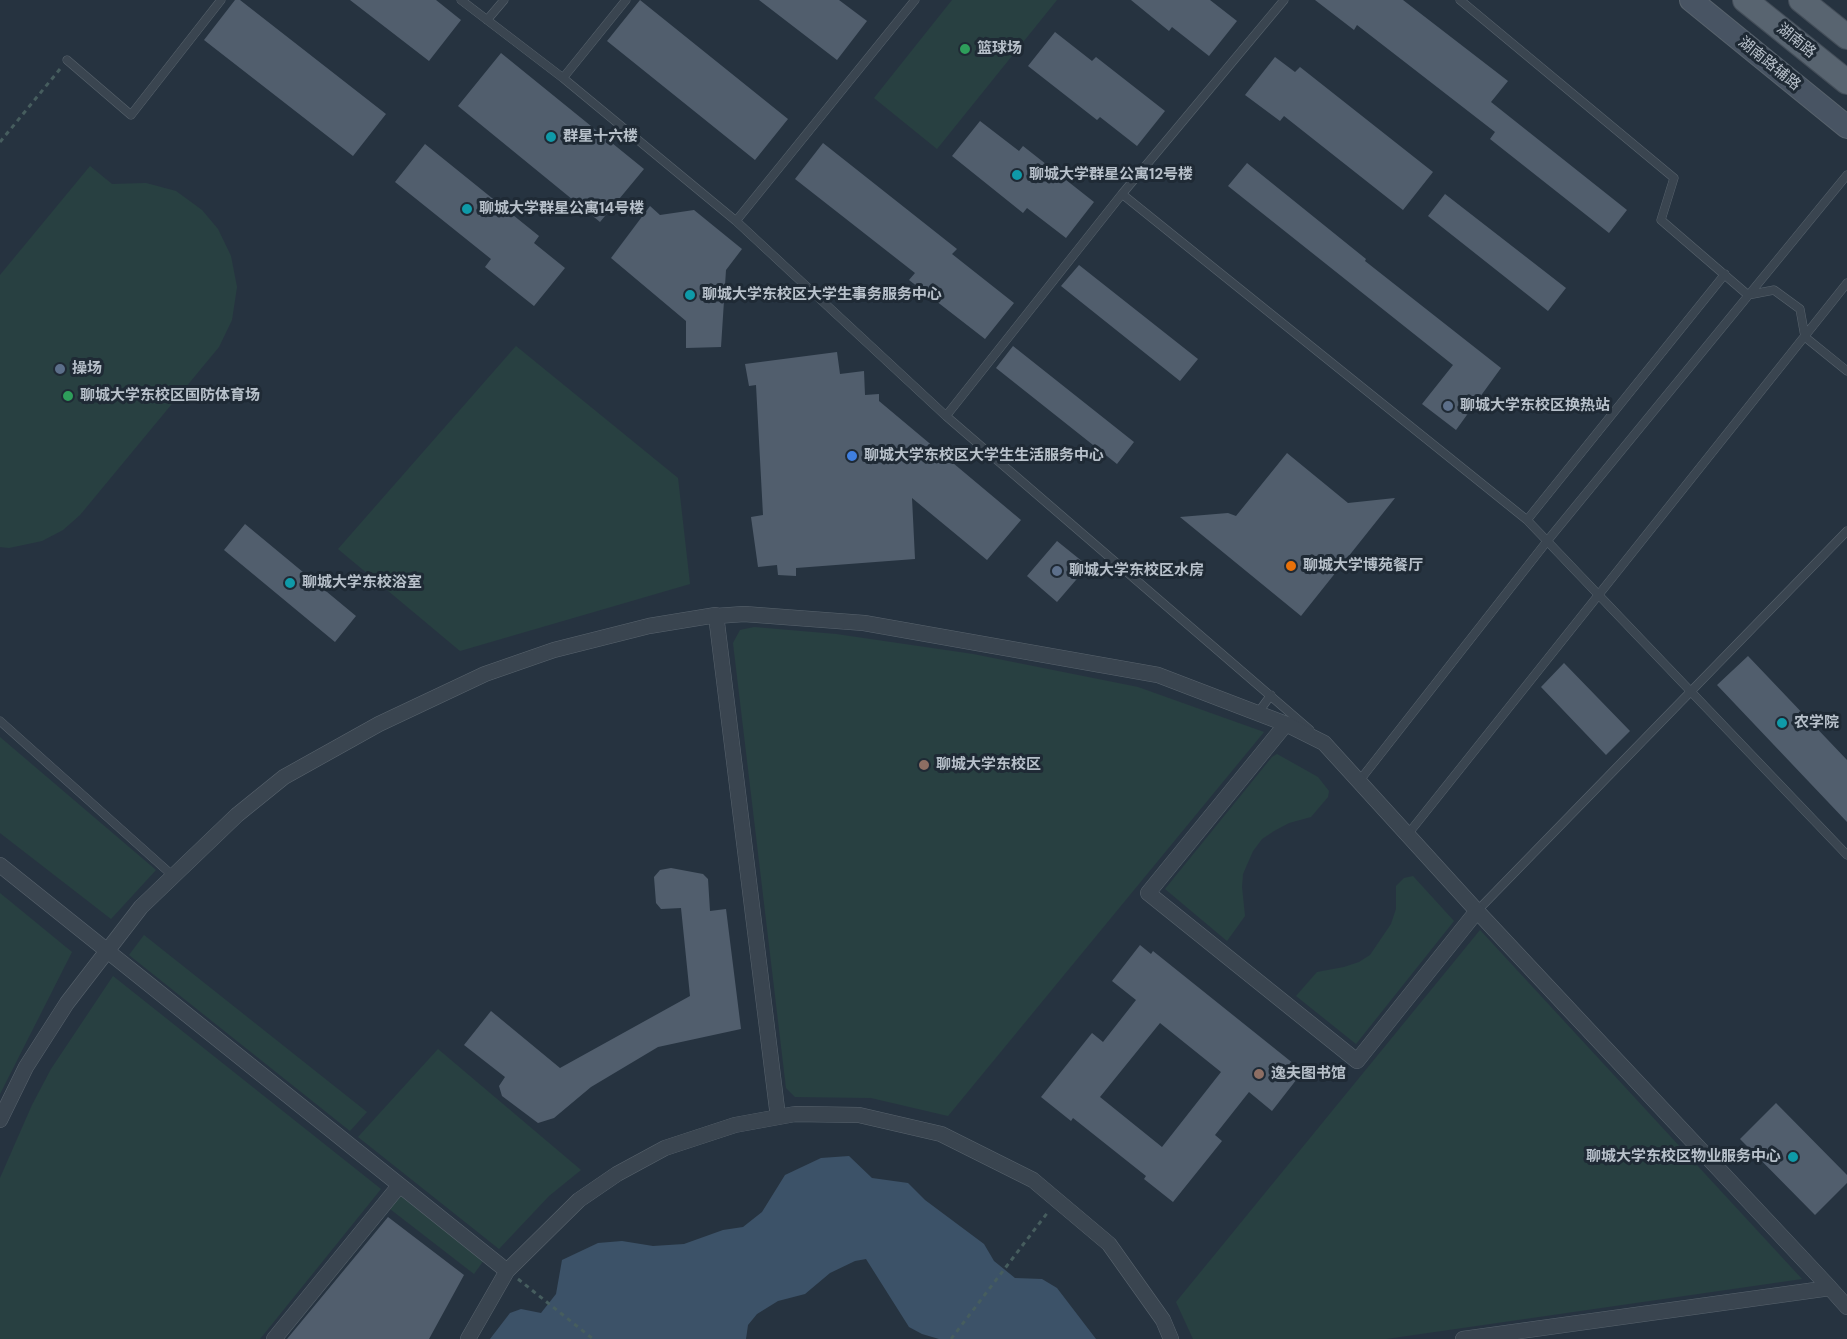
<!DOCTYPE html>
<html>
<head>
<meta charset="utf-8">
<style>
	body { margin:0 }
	canvas { display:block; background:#263340 }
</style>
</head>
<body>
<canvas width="1847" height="1339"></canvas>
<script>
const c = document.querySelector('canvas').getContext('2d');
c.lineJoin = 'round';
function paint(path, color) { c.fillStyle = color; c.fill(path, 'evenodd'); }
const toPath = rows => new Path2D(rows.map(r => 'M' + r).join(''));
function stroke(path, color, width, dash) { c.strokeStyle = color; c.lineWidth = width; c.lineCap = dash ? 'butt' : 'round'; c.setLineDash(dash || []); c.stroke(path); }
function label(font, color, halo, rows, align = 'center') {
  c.font = font + ' "DM Sans","Noto Sans SC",sans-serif'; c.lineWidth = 6; c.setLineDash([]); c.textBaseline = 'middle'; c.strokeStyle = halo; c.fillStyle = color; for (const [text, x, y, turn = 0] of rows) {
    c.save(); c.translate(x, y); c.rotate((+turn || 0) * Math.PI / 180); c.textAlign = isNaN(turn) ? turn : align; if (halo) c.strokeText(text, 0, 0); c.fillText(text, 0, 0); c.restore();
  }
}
const green = toPath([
	[952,0,1057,0,937,149,874,98],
	[90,166,112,184,146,183,176,191,202,210,218,229,231,256,237,287,232,320,219,347,80,515,63,530,42,541,9,548,0,547,0,275],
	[516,346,678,478,690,584,460,651,338,549],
	[754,627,836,634,973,654,1138,687,1264,732,948,1116,871,1098,795,1097,786,1088,733,643,740,630],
	[0,737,156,870,111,919,0,833],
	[1277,754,1318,777,1329,791,1328,797,1311,817,1289,823,1274,831,1262,839,1253,851,1243,874,1242,887,1245,916,1227,941,1165,889,1272,757],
	[1413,876,1454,921,1356,1044,1296,996,1317,972,1344,967,1359,962,1370,955,1391,924,1396,909,1396,886,1404,878],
	[0,893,72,952,0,1094],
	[1480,930,1802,1279,1386,1339,1193,1339,1176,1302],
	[144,935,367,1112,350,1131,129,955],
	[113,976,381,1189,260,1339,0,1339,0,1178,32,1105,51,1069],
	[438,1049,581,1170,549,1196,499,1249,358,1137],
	[401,1196,484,1260,474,1274,390,1209]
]);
const water = toPath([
	[849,1156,872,1178,908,1183,925,1200,984,1244,994,1261,1015,1278,1042,1279,1057,1288,1096,1339,939,1339,922,1334,909,1327,866,1259,855,1261,830,1273,805,1294,778,1301,757,1314,748,1325,746,1339,490,1339,510,1313,521,1309,541,1313,556,1294,562,1260,598,1243,622,1241,653,1246,684,1244,723,1230,743,1227,762,1212,785,1175,821,1158]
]);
const building = toPath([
	[235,0,240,0,386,114,353,156,204,40],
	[350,0,436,0,461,20,429,61],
	[640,0,788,119,755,160,607,41],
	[759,0,839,0,867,21,837,60],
	[1131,0,1210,0,1237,21,1209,56,1172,27,1169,31],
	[1315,0,1403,0,1508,81,1491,102,1627,210,1609,233,1490,139,1495,132,1357,25,1354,30],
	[1055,32,1092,61,1096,57,1165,111,1137,146,1100,117,1097,120,1028,66],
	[501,53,644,169,600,222,458,106],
	[1275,57,1295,72,1300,67,1433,172,1403,210,1284,116,1280,121,1245,95],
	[980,121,1019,151,1023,146,1094,202,1066,238,1027,208,1023,213,952,156],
	[823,143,957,249,952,254,1014,303,985,339,909,280,915,273,795,179],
	[425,144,539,236,534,243,565,268,534,306,485,267,491,259,395,182],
	[1247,163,1366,259,1365,261,1501,368,1456,430,1422,404,1453,365,1228,186],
	[1445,194,1566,288,1548,311,1428,216],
	[650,206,660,215,694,210,742,249,726,270,721,347,686,348,686,321,611,258],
	[1079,265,1198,359,1180,381,1061,286],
	[1013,346,1134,442,1117,464,996,368],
	[837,352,840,374,864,371,865,395,879,394,879,401,1021,520,987,560,912,498,915,559,796,568,796,576,778,575,777,565,758,567,751,517,763,515,756,385,749,386,745,364],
	[1287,453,1348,503,1395,498,1301,616,1180,517,1228,513,1236,516],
	[245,524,356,616,335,642,224,550],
	[1057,541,1088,566,1057,602,1027,576],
	[1748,656,1847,760,1847,822,1717,685],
	[1564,663,1630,731,1606,755,1541,687],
	[671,868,703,874,708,879,710,911,726,909,741,1029,658,1047,591,1087,554,1118,538,1123,502,1096,499,1086,505,1077,464,1045,491,1011,560,1068,690,996,681,908,661,909,656,903,654,877,660,870],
	[1140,945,1151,954,1153,951,1294,1064,1290,1068,1300,1075,1272,1111,1249,1092,1215,1135,1222,1141,1173,1202,1144,1179,1146,1176,1073,1118,1071,1121,1041,1097,1092,1033,1103,1042,1136,1000,1112,981],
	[1160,1023,1221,1072,1162,1147,1100,1097],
	[1776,1103,1847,1175,1847,1183,1815,1215,1740,1139],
	[388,1217,464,1275,429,1339,287,1339]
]);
const path = toPath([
	[0,142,60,69],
	[518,1279,593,1339],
	[951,1339,1048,1212]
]);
const lane = toPath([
	[461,0,563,78,736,221,946,416,1310,730],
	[1460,0,1674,178,1661,220,1748,295,1774,290,1800,309,1805,337,1847,371],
	[487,20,504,0],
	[67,60,131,115,221,0],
	[563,78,626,0],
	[1122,194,1284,0],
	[736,221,915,0],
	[946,416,1122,194,1527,520,1847,855],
	[1527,520,1725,274],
	[1257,714,1271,695],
	[0,721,172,875],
	[1360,780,1548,540,1847,175],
	[1408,834,1847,283],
	[1477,911,1847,531]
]);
const street = toPath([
	[716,616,744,614,864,623,1158,675,1286,724,1324,743,1477,911,1830,1288,1463,1339],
	[1286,724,1148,893,1357,1061,1477,911],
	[0,865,507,1271],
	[0,1120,26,1067,67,1003,141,907,237,815,284,777,379,724,485,674,554,650,649,626,716,615,778,1117],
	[1830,1288,1847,1307],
	[274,1339,399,1186],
	[468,1339,507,1271,579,1200,617,1174,665,1148,735,1125,795,1114,859,1115,941,1134,1033,1180,1109,1244,1163,1320,1171,1339]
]);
const secondary = toPath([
	[1691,0,1847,127]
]);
const primary = toPath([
	[1745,0,1847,82],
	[1801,0,1847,37]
]);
const markers = [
	[965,49,6,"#2e9e5b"],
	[551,137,6,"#0f9aa8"],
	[1017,175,6,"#0f9aa8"],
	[467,209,6,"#0f9aa8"],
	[690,295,6,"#0f9aa8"],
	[60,369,6,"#5c6f8a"],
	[68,396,6,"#2e9e5b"],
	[1448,406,6,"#5c6f8a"],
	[852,456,6,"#3f7fe0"],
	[1291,566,6,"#e8710a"],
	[1057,571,6,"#5c6f8a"],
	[290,583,6,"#0f9aa8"],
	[1782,723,6,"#0f9aa8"],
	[924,765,6,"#8d6e63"],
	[1259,1074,6,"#8d6e63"],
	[1793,1157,6,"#0f9aa8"]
];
const streetNames = [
	["湖南路",1796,41,39],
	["湖南路辅路",1769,64,39]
];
const poiNames = [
	["篮球场",977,49],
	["群星十六楼",563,137],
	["聊城大学群星公寓12号楼",1029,175],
	["聊城大学群星公寓14号楼",479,209],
	["聊城大学东校区大学生事务服务中心",702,295],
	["操场",72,369],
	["聊城大学东校区国防体育场",80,396],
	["聊城大学东校区换热站",1460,406],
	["聊城大学东校区大学生生活服务中心",864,456],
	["聊城大学博苑餐厅",1303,566],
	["聊城大学东校区水房",1069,571],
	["聊城大学东校浴室",302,583],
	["农学院",1794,723],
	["聊城大学东校区",936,765],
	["逸夫图书馆",1271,1074],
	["聊城大学东校区物业服务中心",1781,1157,"right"]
];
paint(green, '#284041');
paint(water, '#3c5268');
paint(building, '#515e6d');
stroke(lane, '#58636d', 9);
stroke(street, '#58636d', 16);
stroke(secondary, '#58636d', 24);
stroke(primary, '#444e59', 26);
stroke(path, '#465d5e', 3, [4.5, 4.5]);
stroke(lane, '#3a4550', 8);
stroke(street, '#3a4550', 15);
stroke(secondary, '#485463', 22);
stroke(primary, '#586470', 24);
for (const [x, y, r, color] of markers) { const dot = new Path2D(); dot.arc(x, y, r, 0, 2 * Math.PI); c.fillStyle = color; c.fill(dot); stroke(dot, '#1f2a35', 2); }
label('15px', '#b7c0ca', '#1f2a35', streetNames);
label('bold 15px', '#b7c0ca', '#1f2a35', poiNames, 'left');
</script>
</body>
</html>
